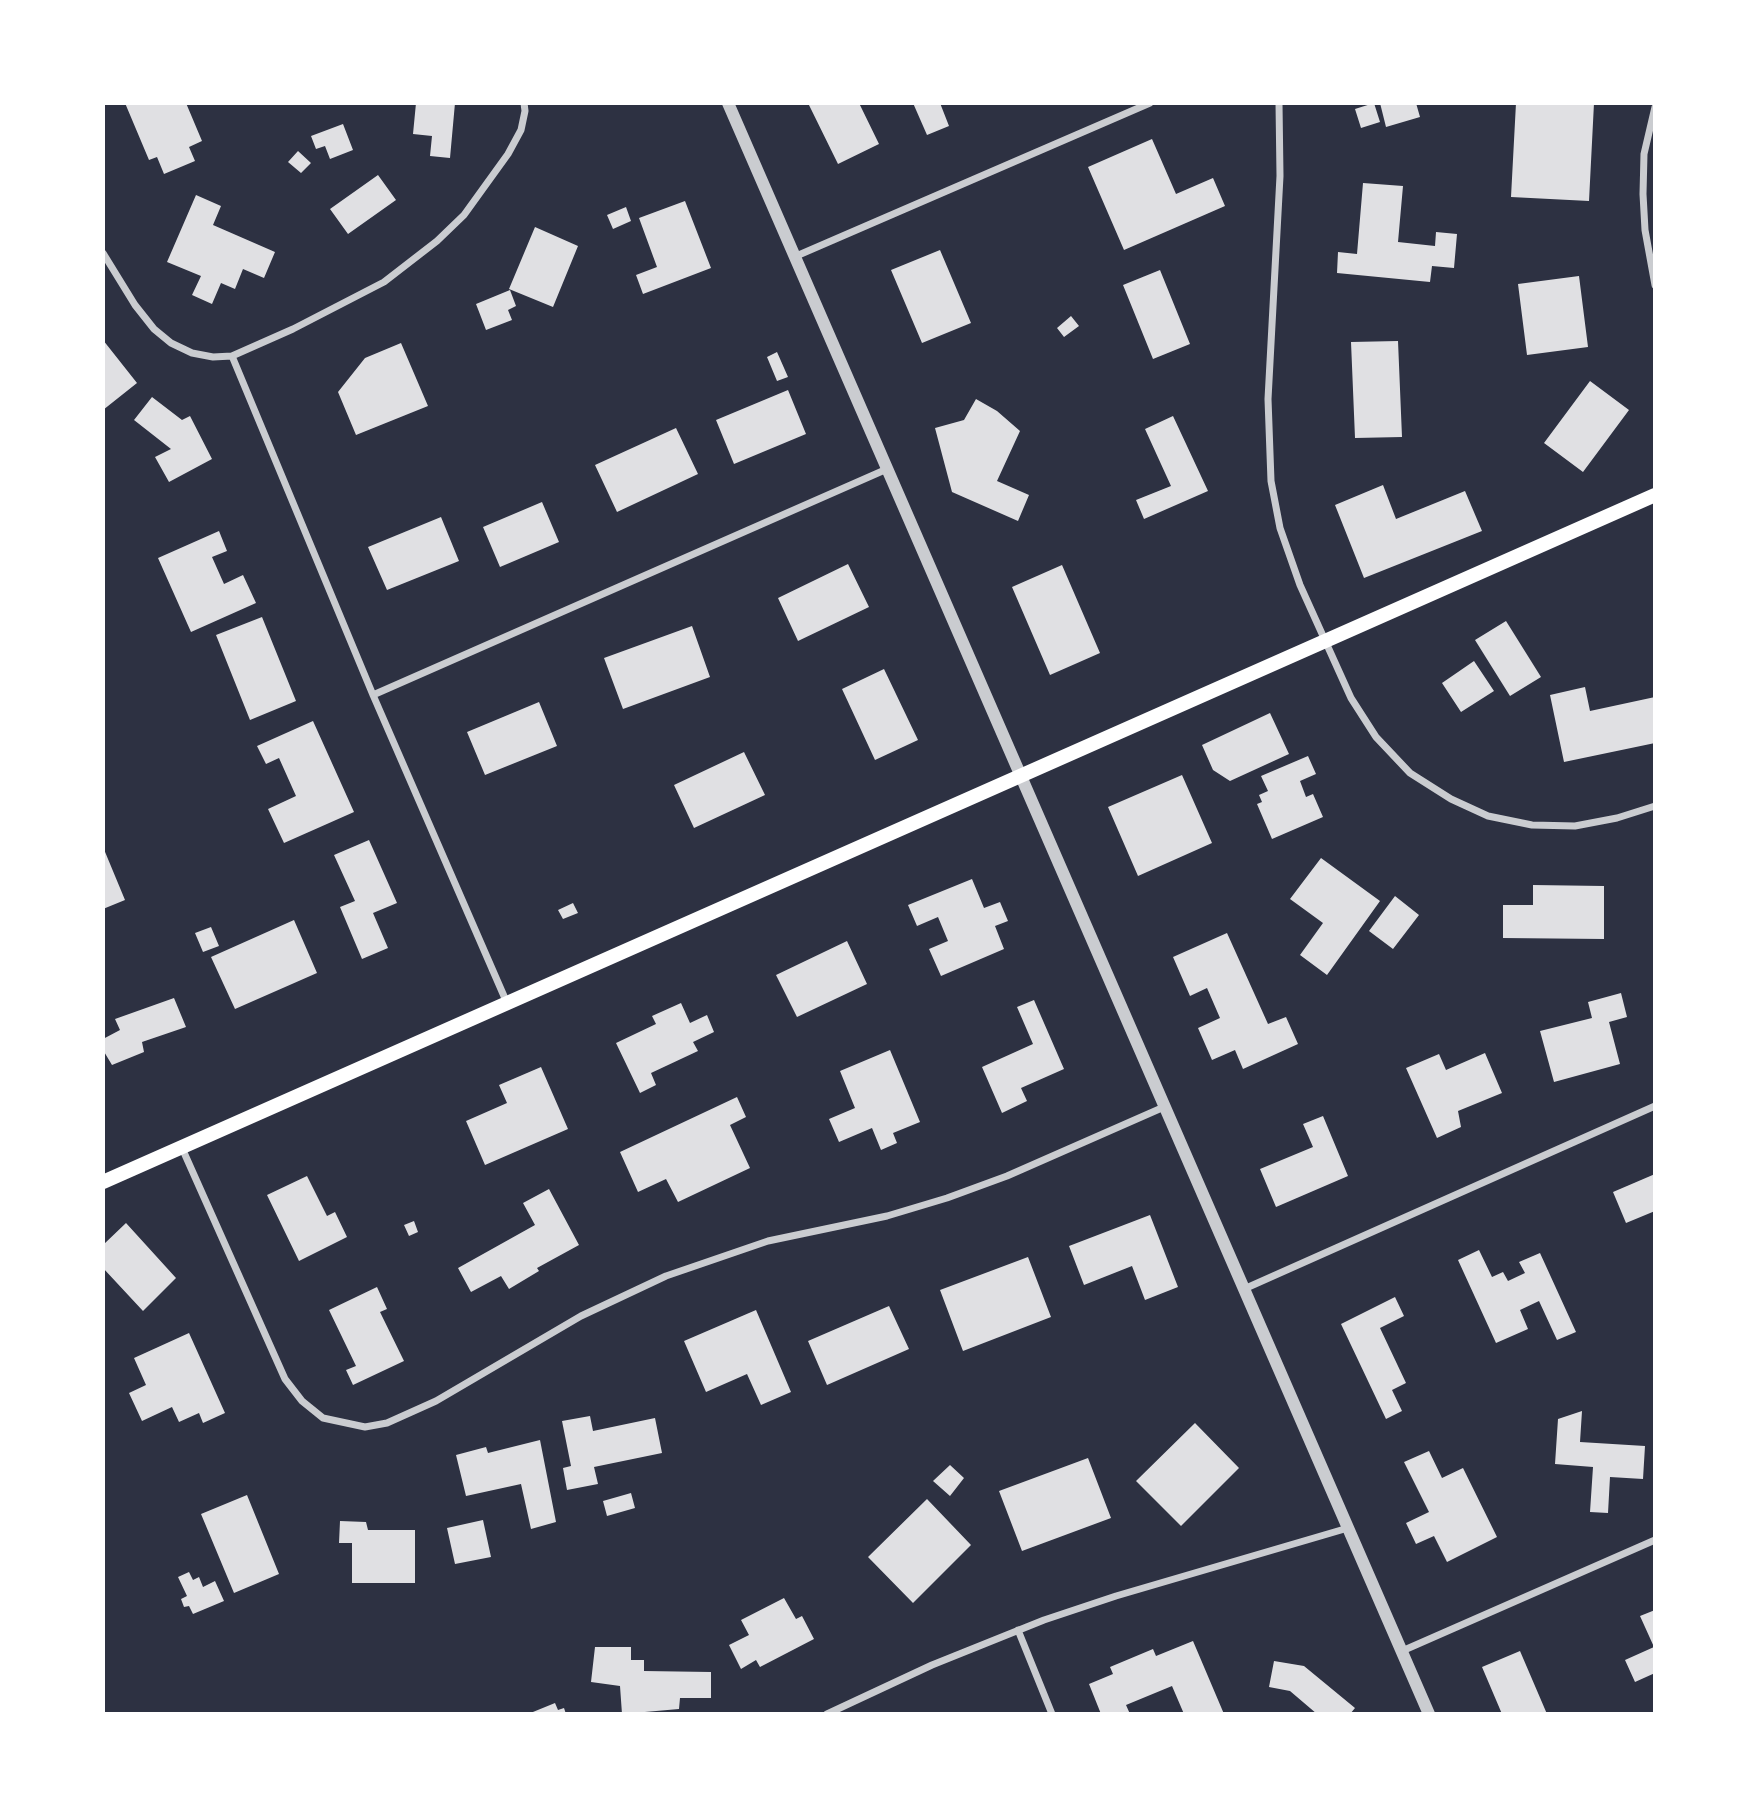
<!DOCTYPE html>
<html>
<head>
<meta charset="utf-8">
<style>
	body { margin:0 }
	#map { position:relative; width:1758px; height:1817px; overflow:hidden; background:#2d3142; font-family:"Open Sans",sans-serif }
	canvas { display:block }
	.frame { position:absolute; inset:0; border:105px solid #fff; pointer-events:none }
</style>
</head>
<body>
<div id="map">
<canvas width="1758" height="1817"></canvas>
<div class="frame"></div>
</div>
<script>
const c = document.querySelector('canvas').getContext('2d');
c.lineJoin = 'round';
function paint(path, color) { c.fillStyle = color; c.fill(path, 'evenodd'); }
const toPath = rows => new Path2D(rows.map(r => 'M' + r).join(''));
function stroke(path, color, width, dash) { c.strokeStyle = color; c.lineWidth = width; c.lineCap = dash ? 'butt' : 'round'; c.setLineDash(dash || []); c.stroke(path); }
const building = toPath([
	[125,103,186,103,202,141,189,147,195,161,164,174,157,157,149,160],
	[416,103,455,103,450,158,430,156,432,136,413,134],
	[808,103,859,103,879,144,838,164],
	[913,103,940,103,949,126,927,135],
	[1374,103,1380,122,1361,128,1355,109],
	[1380,103,1416,103,1420,117,1386,127],
	[1516,103,1594,103,1589,201,1511,197],
	[343,124,353,150,330,159,325,146,316,149,311,136],
	[1152,139,1176,194,1213,178,1225,206,1124,250,1088,167],
	[298,151,311,163,301,173,288,162],
	[378,175,396,200,348,234,330,209],
	[1363,183,1403,186,1398,242,1435,246,1436,232,1457,234,1454,268,1432,266,1430,282,1337,273,1338,252,1357,254],
	[196,195,221,206,213,225,275,252,264,278,243,269,235,289,221,283,212,304,192,295,201,276,167,262],
	[685,201,711,268,643,294,636,275,657,267,639,218],
	[626,207,631,221,613,229,607,215],
	[535,227,578,246,553,307,509,289],
	[940,250,971,323,922,343,891,270],
	[1160,270,1190,344,1153,359,1123,285],
	[1579,276,1588,347,1527,355,1518,284],
	[510,290,516,306,508,310,512,320,486,330,476,304],
	[1071,316,1079,326,1064,337,1057,328],
	[103,340,137,383,103,410],
	[1398,341,1402,437,1355,438,1351,342],
	[401,343,428,406,356,435,338,392,365,358],
	[777,352,788,377,777,381,767,357],
	[1590,381,1629,410,1583,472,1544,443],
	[788,390,806,434,734,464,716,420],
	[152,397,182,420,190,416,212,459,169,482,155,457,171,449,134,420],
	[976,399,997,411,1020,431,997,481,1029,495,1018,521,952,492,935,428,964,420],
	[1173,416,1208,491,1144,519,1136,500,1171,486,1145,429],
	[676,428,698,474,617,512,595,465],
	[1383,485,1396,519,1465,491,1482,531,1364,578,1335,505],
	[542,502,559,542,500,567,483,527],
	[441,517,459,561,387,590,368,547],
	[219,531,227,551,212,557,224,584,243,575,256,603,191,632,158,558],
	[848,564,869,607,798,641,778,598],
	[1062,565,1100,653,1050,675,1012,587],
	[262,617,296,701,250,720,216,635],
	[1506,621,1541,677,1510,696,1475,640],
	[692,626,710,677,623,709,604,658],
	[1474,661,1494,691,1461,712,1442,683],
	[884,669,918,740,875,760,842,689],
	[1585,687,1590,711,1655,697,1655,743,1564,762,1550,695],
	[539,702,557,746,485,775,467,732],
	[1270,713,1289,754,1230,781,1213,770,1202,745],
	[313,721,354,812,284,843,268,809,296,796,279,758,266,764,257,746],
	[744,752,765,795,694,828,674,785],
	[1308,756,1316,774,1300,781,1306,797,1313,794,1323,817,1272,839,1257,804,1262,802,1259,795,1268,791,1261,776],
	[1182,775,1212,843,1138,876,1108,807],
	[369,840,397,903,373,913,388,948,362,959,340,907,355,901,334,855],
	[103,847,125,900,103,909],
	[1321,858,1380,901,1327,975,1300,955,1323,923,1290,899],
	[972,879,984,908,1000,902,1008,921,995,926,1004,949,941,976,929,949,948,941,938,917,917,926,908,905],
	[1533,885,1604,886,1604,939,1503,938,1503,905,1533,905],
	[1395,896,1419,915,1393,949,1369,931],
	[573,903,578,913,563,919,558,910],
	[294,920,317,973,235,1009,211,957],
	[211,927,219,946,203,952,195,933],
	[1227,933,1268,1024,1286,1017,1298,1044,1243,1069,1235,1050,1212,1060,1198,1028,1220,1018,1207,988,1190,996,1173,957],
	[847,941,867,984,797,1017,776,975],
	[1621,993,1627,1017,1609,1022,1620,1064,1554,1082,1540,1031,1592,1018,1588,1002],
	[174,998,186,1027,142,1042,144,1052,112,1065,103,1050,103,1039,120,1030,115,1019],
	[1034,1000,1064,1069,1021,1088,1027,1101,1002,1113,982,1067,1033,1044,1017,1007],
	[681,1003,690,1023,707,1015,714,1032,693,1042,698,1051,651,1073,656,1085,640,1093,616,1043,656,1024,652,1016],
	[890,1050,920,1122,893,1133,897,1143,881,1150,872,1128,839,1142,829,1119,855,1108,840,1071],
	[1485,1053,1502,1093,1458,1111,1461,1127,1437,1138,1406,1068,1439,1054,1446,1070],
	[541,1067,568,1129,485,1165,466,1121,507,1103,499,1085],
	[737,1097,746,1117,730,1125,750,1168,678,1202,666,1179,638,1192,620,1152],
	[1323,1116,1348,1176,1276,1207,1260,1169,1313,1147,1303,1124],
	[1655,1174,1655,1211,1626,1223,1613,1192],
	[307,1176,327,1216,335,1212,347,1237,299,1261,267,1195],
	[549,1189,579,1245,537,1268,539,1271,509,1289,501,1276,471,1292,458,1268,535,1225,523,1203],
	[1150,1215,1178,1287,1145,1300,1132,1266,1084,1285,1069,1246],
	[414,1221,418,1232,409,1236,404,1225],
	[126,1223,176,1278,143,1311,103,1268,103,1245],
	[1479,1250,1492,1277,1503,1272,1508,1281,1525,1273,1519,1262,1540,1253,1576,1332,1557,1340,1539,1301,1520,1310,1528,1329,1496,1343,1458,1260],
	[1028,1257,1051,1317,963,1351,940,1290],
	[377,1287,387,1309,380,1312,404,1361,353,1385,346,1370,356,1366,329,1310],
	[1395,1297,1404,1316,1380,1328,1406,1383,1392,1390,1402,1411,1386,1419,1341,1324],
	[889,1306,909,1349,827,1385,808,1341],
	[756,1310,791,1392,761,1405,747,1374,706,1392,684,1341],
	[189,1333,225,1413,203,1423,199,1413,179,1422,172,1407,142,1421,129,1393,146,1385,134,1358],
	[1582,1411,1580,1442,1645,1446,1643,1479,1610,1477,1608,1513,1590,1512,1593,1467,1555,1464,1558,1419],
	[590,1416,593,1431,655,1418,662,1453,594,1467,598,1484,567,1490,563,1468,571,1466,562,1421],
	[1195,1423,1239,1468,1181,1526,1136,1481],
	[540,1440,556,1522,531,1529,521,1484,466,1496,456,1455,486,1447,488,1453],
	[1429,1451,1442,1478,1463,1468,1497,1537,1447,1562,1434,1536,1416,1544,1406,1523,1429,1512,1404,1462],
	[1088,1458,1111,1518,1022,1551,999,1491],
	[950,1465,964,1478,950,1496,933,1481],
	[631,1493,635,1508,607,1516,603,1501],
	[247,1495,279,1574,234,1593,201,1514],
	[927,1499,971,1545,913,1603,868,1557],
	[483,1520,491,1557,455,1564,447,1528],
	[340,1521,366,1522,368,1530,415,1530,415,1583,352,1583,352,1543,339,1543],
	[189,1572,193,1580,199,1577,203,1587,215,1581,224,1601,193,1614,189,1606,184,1607,181,1599,187,1596,178,1577],
	[784,1598,796,1619,802,1616,814,1639,760,1667,756,1660,741,1669,729,1645,749,1635,741,1620],
	[1655,1610,1655,1673,1635,1682,1625,1660,1654,1647,1640,1616],
	[1193,1641,1224,1714,1184,1714,1172,1686,1126,1705,1130,1714,1101,1714,1089,1684,1113,1674,1110,1667,1153,1649,1156,1656],
	[595,1647,631,1647,631,1660,644,1660,644,1671,711,1672,711,1698,680,1698,679,1709,622,1714,620,1686,591,1682],
	[1520,1651,1547,1714,1502,1714,1482,1667],
	[1274,1661,1304,1666,1355,1708,1350,1714,1317,1714,1290,1691,1269,1687],
	[555,1703,558,1710,564,1708,566,1714,528,1714]
]);
const minor = toPath([
	[1279,103,1280,176,1268,399,1271,481,1280,528,1300,585,1351,698,1376,737,1410,773,1451,799,1488,816,1532,825,1575,826,1617,818,1655,806],
	[1655,107,1644,154,1643,194,1645,230,1655,285],
	[103,253,135,305,154,329,171,343,192,353,213,357,232,356,293,329,384,282,437,241,464,215,508,154,521,130,525,111,524,103],
	[794,257,1150,103],
	[232,356,373,695,507,1003],
	[373,695,887,469],
	[182,1148,285,1379,302,1401,323,1418,365,1427,387,1423,436,1401,581,1316,666,1276,768,1241,887,1216,947,1198,1007,1176,1164,1107],
	[1244,1289,1655,1106],
	[1018,1630,1052,1714],
	[1402,1651,1655,1540],
	[827,1714,932,1665,1044,1620,1116,1596,1348,1528]
]);
const tertiary = toPath([
	[728,103,1429,1714]
]);
const secondary = toPath([
	[103,1182,1655,495]
]);
paint(building, '#e0e0e3');
stroke(minor, '#caccd0', 7);
stroke(tertiary, '#caccd0', 12);
stroke(secondary, '#fff', 14);
</script>
</body>
</html>
